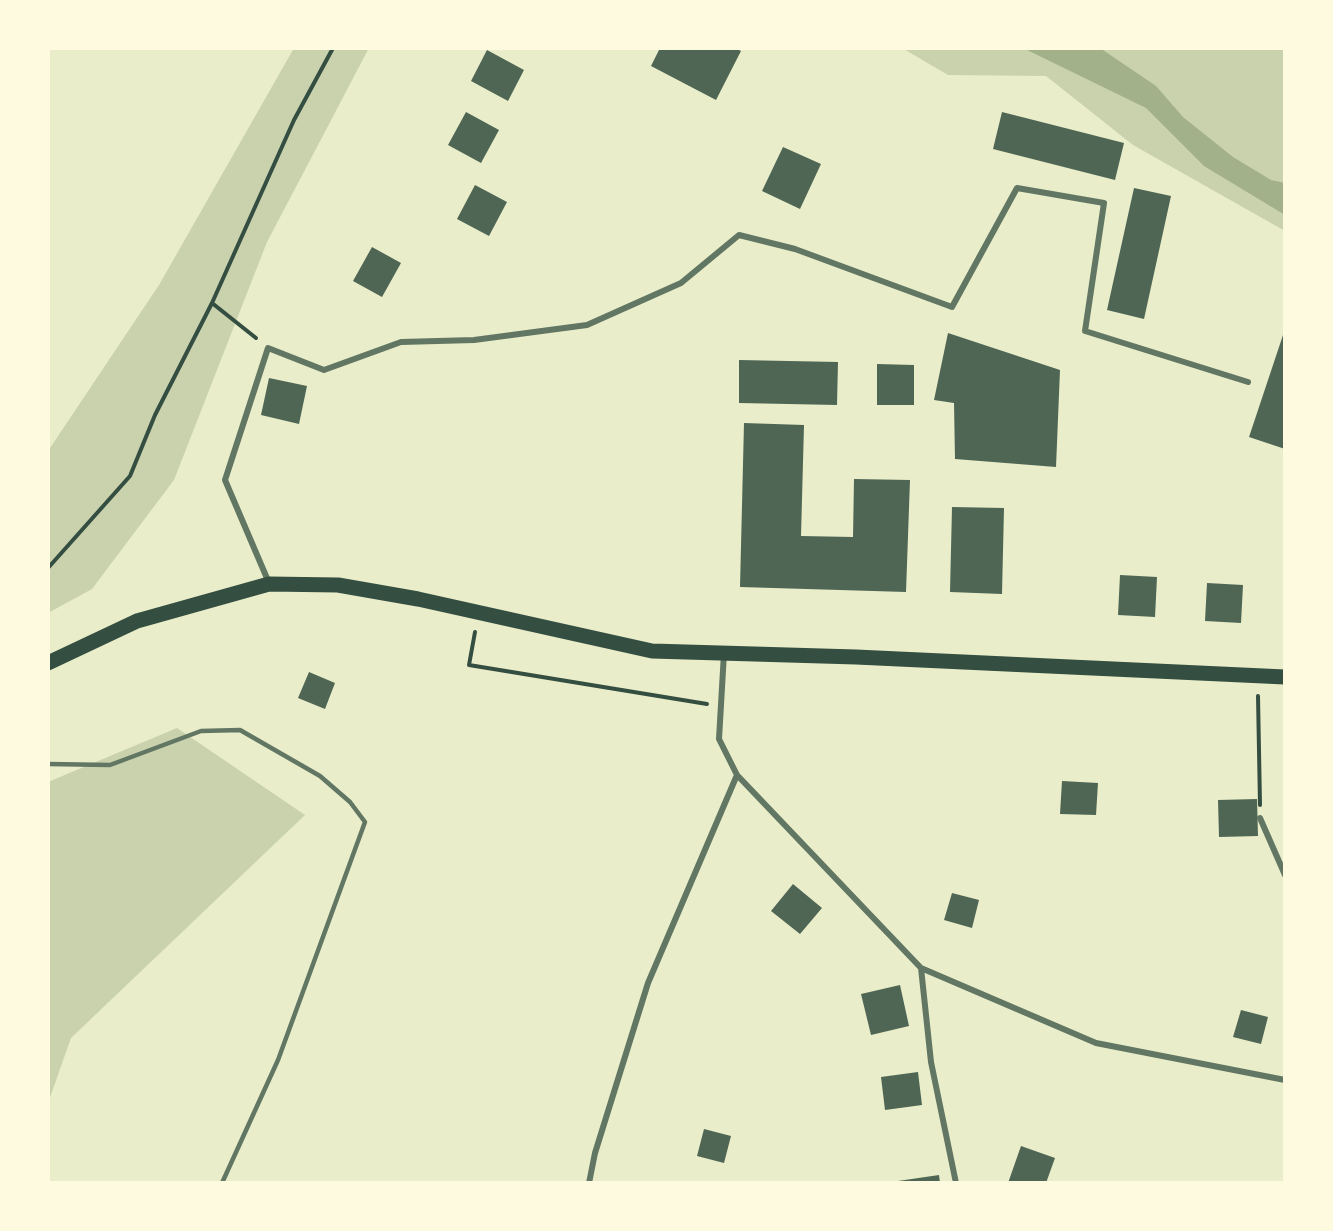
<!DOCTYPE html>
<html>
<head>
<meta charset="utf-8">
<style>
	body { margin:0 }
	#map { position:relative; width:1333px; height:1231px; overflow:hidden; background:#e9edc9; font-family:Raleway,sans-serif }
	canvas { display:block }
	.frame { position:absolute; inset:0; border:50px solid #fefae0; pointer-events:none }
</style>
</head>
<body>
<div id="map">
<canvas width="1333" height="1231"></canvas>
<div class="frame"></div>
</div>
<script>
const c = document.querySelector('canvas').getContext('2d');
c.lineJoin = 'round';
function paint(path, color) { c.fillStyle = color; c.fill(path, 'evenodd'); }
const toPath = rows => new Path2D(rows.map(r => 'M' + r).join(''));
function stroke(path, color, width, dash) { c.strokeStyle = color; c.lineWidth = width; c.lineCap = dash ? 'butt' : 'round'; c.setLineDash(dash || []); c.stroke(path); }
const green = toPath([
	[294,48,369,48,267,242,174,480,92,589,48,613,48,451,159,285],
	[902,48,1285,48,1285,231,1133,145,1046,76,948,75],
	[177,728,305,815,71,1038,48,1103,48,782]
]);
const water = toPath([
	[1023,48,1100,48,1156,86,1183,117,1233,157,1271,180,1285,183,1285,215,1204,166,1146,108]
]);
const building = toPath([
	[660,48,735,48,741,51,716,100,651,66],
	[487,50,524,70,508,101,471,81],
	[466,112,499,130,481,163,448,145],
	[1002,112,1124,143,1115,180,993,149],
	[783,147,821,164,800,209,762,191],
	[475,185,507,202,489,236,457,219],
	[1134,188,1171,196,1144,319,1107,310],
	[372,247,401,263,382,297,353,281],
	[1285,329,1285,449,1249,437],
	[948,333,1060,370,1056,467,955,459,954,403,934,400],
	[739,360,838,362,837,405,739,403],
	[877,364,914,365,914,405,877,405],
	[269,378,307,386,299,424,261,415],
	[744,423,804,425,801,536,853,537,854,479,910,480,906,592,740,587],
	[952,507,1004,508,1002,594,950,592],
	[1120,575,1157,577,1155,617,1118,615],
	[1207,583,1243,585,1241,623,1205,621],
	[309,672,335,683,325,709,298,698],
	[1062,781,1098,783,1096,815,1060,814],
	[1257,799,1258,836,1219,837,1218,800],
	[793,884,822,908,800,934,771,911],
	[952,893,979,900,972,928,944,920],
	[900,985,909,1026,871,1035,861,994],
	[1241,1010,1268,1017,1261,1044,1233,1037],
	[918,1072,922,1105,885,1110,881,1077],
	[704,1129,731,1136,724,1163,697,1156],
	[1021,1146,1055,1158,1046,1183,1008,1183],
	[939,1175,940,1183,899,1183,898,1181]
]);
const path = toPath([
	[212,303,256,338],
	[48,568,130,476,155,415,212,303,294,120,333,48],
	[475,632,469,665,707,704],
	[1258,696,1260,805]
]);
const service = toPath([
	[48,764,110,765,201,731,240,730,320,776,350,802,365,822,278,1060,222,1183]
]);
const minor = toPath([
	[269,583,225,480,268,348,324,370,401,342,474,340,587,325,681,283,739,235,795,249,952,307,1017,188,1104,203,1085,331,1248,382],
	[737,775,921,968,931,1062,956,1183],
	[1260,818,1285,875],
	[921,968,1096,1043,1285,1080],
	[589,1183,595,1153,648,983,737,775,719,739,724,653]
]);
const primary = toPath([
	[48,663,137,621,269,584,338,585,418,599,652,651,856,657,1285,677]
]);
paint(green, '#cad2ad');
paint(water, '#a3b18a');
paint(building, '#4f6655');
stroke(path, '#344e41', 4);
stroke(service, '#617663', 4.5);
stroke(minor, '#617663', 6);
stroke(primary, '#344e41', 15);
</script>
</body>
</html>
